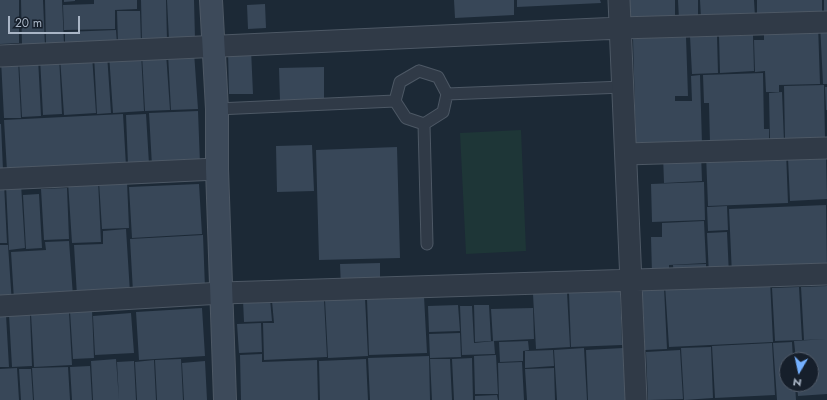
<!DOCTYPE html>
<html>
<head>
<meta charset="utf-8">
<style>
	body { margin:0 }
	#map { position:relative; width:827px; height:400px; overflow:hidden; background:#1c2936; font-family:Jost,sans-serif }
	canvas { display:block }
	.north { position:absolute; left:779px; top:352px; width:40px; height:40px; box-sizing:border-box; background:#161f2b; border:1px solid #515b69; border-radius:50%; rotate:189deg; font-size:11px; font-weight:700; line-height:16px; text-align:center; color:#a9b5c5 }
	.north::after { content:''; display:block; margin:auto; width:14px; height:18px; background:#74b0ff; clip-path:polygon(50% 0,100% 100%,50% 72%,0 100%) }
	.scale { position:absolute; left:8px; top:16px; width:72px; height:18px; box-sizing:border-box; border:2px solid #a9b5c5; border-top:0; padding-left:5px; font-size:12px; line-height:14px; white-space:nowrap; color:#a9b5c5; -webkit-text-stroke:3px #161f2b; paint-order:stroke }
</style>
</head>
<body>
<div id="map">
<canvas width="827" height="400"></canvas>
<div class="north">N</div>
<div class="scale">20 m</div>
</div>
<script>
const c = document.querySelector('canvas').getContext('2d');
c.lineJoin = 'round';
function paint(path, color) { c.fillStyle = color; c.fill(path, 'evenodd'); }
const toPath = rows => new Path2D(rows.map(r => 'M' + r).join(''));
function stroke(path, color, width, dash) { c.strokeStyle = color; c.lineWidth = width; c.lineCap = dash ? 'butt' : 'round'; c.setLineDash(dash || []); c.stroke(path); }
const green = toPath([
	[521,130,526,251,466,254,460,133]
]);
const building = toPath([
	[0,0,19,0,19,43,0,44],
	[21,0,43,0,45,46,22,46],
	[45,0,62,0,64,44,46,45],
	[64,0,75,0,75,1,64,2],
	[94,0,137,0,137,9,115,10,115,29,64,30,63,5,94,4],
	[141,0,166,0,167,40,142,41],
	[167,0,194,0,195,39,169,40],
	[454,0,514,0,514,15,455,18],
	[517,0,600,0,601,3,517,7],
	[624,0,675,0,675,20,624,22],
	[678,0,698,0,698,19,679,20],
	[700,0,754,0,755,17,701,18],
	[757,0,822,0,822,17,757,19],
	[824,0,827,0,827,12,824,12],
	[265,4,266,28,248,29,247,5],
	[117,11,140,11,141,43,118,44],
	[820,23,827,23,827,84,823,84],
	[818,24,820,84,779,85,779,92,766,92,765,71,755,72,754,40,764,40,764,26],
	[116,30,117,44,65,45,65,32],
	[717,35,718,73,692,74,690,36],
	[753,35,754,71,720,73,719,36],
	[686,37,688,96,675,96,675,101,692,101,691,76,700,75,702,144,636,146,633,38],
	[251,49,253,94,229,94,228,50],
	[141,52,144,111,113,113,109,54],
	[194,52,198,109,171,110,168,54],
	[166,53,170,110,145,111,142,54],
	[107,54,111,113,97,114,94,55],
	[92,55,96,113,64,115,60,57],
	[59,56,62,114,43,115,40,58],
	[38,58,41,116,22,117,19,60],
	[18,59,21,118,4,118,1,60],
	[324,67,324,99,280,101,279,68],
	[763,73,764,129,769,129,769,142,710,144,709,103,704,103,703,75],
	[824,85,825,140,802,141,801,103,802,141,785,141,784,86],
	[825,87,827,87,827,110,826,110],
	[782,92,784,141,770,141,769,93],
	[198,111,200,164,152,166,149,113],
	[123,114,126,166,7,171,4,120],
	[146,114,149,164,128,165,126,115],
	[0,124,1,124,3,170,0,170],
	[312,145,314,191,277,192,276,146],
	[397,147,400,258,319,260,316,150],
	[786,151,788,203,708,206,706,154],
	[701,153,702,181,664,183,663,155],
	[826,157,827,199,790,201,788,158],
	[98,180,101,242,72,243,68,182],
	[127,181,129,228,102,229,99,182],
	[704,182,705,220,652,222,651,184],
	[0,183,4,183,7,243,0,243],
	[21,184,25,248,9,250,6,185],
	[199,184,202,234,132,238,129,187],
	[67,188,69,239,44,240,41,189],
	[39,194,42,248,26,249,23,195],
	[826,205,827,271,732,275,729,209],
	[727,206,728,230,708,231,707,207],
	[704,221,706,263,669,265,669,274,652,274,651,237,662,237,662,223],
	[126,229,130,293,77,296,74,245,103,244,103,231],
	[727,232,729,275,709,276,707,233],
	[203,235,205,288,133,292,130,239],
	[69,241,73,296,14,300,11,252,46,250,45,242],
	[0,245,8,245,12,304,0,304],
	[380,263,380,286,341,287,340,264],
	[706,264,706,276,674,278,673,265],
	[770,280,773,342,669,347,665,285],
	[827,286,827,339,804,340,801,287],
	[664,287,667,349,645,350,642,288],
	[799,287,802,340,775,341,772,288],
	[620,290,622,345,571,347,569,293],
	[567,292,570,347,536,349,533,294],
	[424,296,427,353,369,355,367,299],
	[365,298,368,356,328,358,325,300],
	[270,299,272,321,244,322,243,300],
	[324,299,327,357,264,360,263,323,274,323,272,301],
	[458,305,460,331,429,332,428,306],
	[474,305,489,305,491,341,475,342],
	[460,306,472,306,474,343,494,341,495,354,462,355],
	[202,308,205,356,139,360,136,312],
	[533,308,534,339,493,341,491,309],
	[92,310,94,358,73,359,70,311],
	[69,312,72,365,34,367,31,314],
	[131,313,134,353,95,355,93,316],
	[30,314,32,366,12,367,9,315],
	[0,315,6,315,9,367,0,367],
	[261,323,262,352,239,353,237,324],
	[460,333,461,357,430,358,429,334],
	[827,339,827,394,798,396,797,384,811,384,811,360,796,360,794,341],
	[528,341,529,350,523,351,523,361,500,362,499,342],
	[792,342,793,360,787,360,787,384,795,384,796,400,777,400,773,343],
	[772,343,775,395,715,398,712,346],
	[711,347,713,398,684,400,681,348],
	[584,348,587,400,557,400,554,350],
	[623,348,625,400,588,400,586,350],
	[553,350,554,366,525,368,525,351],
	[680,350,683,399,648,400,646,352],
	[262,354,262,362,317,360,318,400,241,400,240,355],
	[496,355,498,394,475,394,474,356],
	[429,356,430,400,370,400,368,358],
	[472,358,473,400,454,400,452,359],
	[116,359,119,400,93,400,91,361],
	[181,359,183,400,157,400,155,360],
	[366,359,368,400,320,400,319,361],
	[430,359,450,359,452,400,432,400],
	[154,360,156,400,137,400,135,362],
	[134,361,136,400,119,400,117,362],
	[205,361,207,400,184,400,182,363],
	[522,362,524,400,499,400,498,363],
	[90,366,92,400,72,400,70,367],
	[68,367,70,400,34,400,32,368],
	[17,368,19,400,0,400,0,369],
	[554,368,555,400,527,400,525,369],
	[19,369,31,369,33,400,21,400],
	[497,395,498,400,475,400,475,396]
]);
const lane = toPath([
	[419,71,438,77,447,94,443,112,424,124,406,118,395,101,400,82,419,71],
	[447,94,623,87],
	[217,109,395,101],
	[424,124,427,244]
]);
const street = toPath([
	[619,0,636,400],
	[0,56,620,28,827,22],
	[626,154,827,148],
	[0,179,217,169],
	[0,306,222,293,827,274]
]);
const secondary = toPath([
	[211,0,217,109,217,169,225,400]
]);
paint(green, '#1e3637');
paint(building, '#384758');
stroke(lane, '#4d5865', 13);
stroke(street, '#4d5865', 23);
stroke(secondary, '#4d5865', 24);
stroke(lane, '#303a47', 11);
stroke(street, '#303a47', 21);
stroke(secondary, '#3d4a5a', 22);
</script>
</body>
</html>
